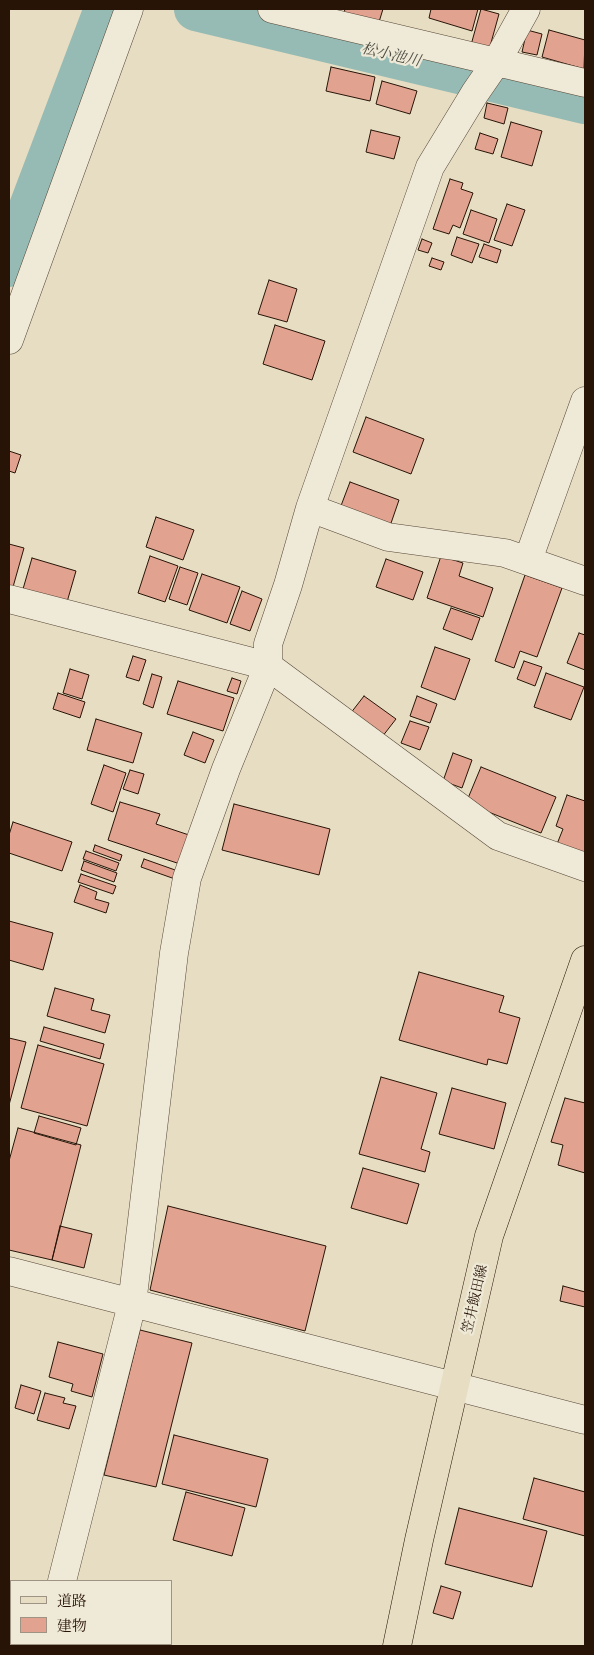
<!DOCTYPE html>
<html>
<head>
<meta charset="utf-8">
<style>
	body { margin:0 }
	#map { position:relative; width:594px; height:1655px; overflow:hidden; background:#e6ddc2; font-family:"Libre Caslon Text","Noto Serif JP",serif }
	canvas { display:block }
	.frame { position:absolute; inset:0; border:10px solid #271407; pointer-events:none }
	.legend { position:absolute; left:10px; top:1580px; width:162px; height:65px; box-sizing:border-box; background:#efe9d7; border:1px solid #9f9484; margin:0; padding:6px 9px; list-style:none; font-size:15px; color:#271407 }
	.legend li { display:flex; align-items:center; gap:10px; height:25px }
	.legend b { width:25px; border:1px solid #9f9484 }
</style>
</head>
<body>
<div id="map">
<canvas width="594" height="1655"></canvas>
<div class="frame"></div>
<ul class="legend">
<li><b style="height:6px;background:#e6ddc2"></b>道路</li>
<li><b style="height:14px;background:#e2a290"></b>建物</li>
</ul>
</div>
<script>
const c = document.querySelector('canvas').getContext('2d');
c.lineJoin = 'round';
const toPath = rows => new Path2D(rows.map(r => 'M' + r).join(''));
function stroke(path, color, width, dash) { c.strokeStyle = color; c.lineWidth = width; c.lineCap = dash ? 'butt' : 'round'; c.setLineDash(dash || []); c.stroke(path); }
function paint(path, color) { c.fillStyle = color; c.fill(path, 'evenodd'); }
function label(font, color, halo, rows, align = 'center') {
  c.font = font + ' "Libre Caslon Text","Noto Serif JP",serif'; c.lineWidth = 4.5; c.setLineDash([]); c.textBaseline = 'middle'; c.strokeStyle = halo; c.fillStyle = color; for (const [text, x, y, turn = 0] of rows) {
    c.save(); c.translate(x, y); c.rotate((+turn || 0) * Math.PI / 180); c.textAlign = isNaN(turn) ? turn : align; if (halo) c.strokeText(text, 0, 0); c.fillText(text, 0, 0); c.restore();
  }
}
const river = toPath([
	[196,9,585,102],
	[9,265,106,9]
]);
const building = toPath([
	[345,9,383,9,379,22,344,13,345,9],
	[431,9,478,9,472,31,429,18,431,9],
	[481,9,499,14,489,50,471,45,481,9],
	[527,30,542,34,537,55,522,52,527,30],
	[549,30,585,40,584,69,542,57,549,30],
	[331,67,375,77,370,101,326,91,331,67],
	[382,81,417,91,410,114,376,104,382,81],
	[487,103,508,108,504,124,484,118,487,103],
	[511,122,542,131,532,166,501,157,511,122],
	[371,130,400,137,394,159,366,152,371,130],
	[480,133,498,139,493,154,475,149,480,133],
	[450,179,463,183,461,189,473,193,460,228,453,225,449,234,433,229,450,179],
	[507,204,525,210,512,246,494,240,507,204],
	[471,210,497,219,489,243,463,234,471,210],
	[457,237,479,244,472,263,451,255,457,237],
	[422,239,432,243,428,253,418,250,422,239],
	[484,244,501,250,497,263,479,257,484,244],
	[432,258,444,262,441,270,429,266,432,258],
	[269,280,297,289,287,322,258,314,269,280],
	[275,325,325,341,312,380,263,364,275,325],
	[366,417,424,439,411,474,353,452,366,417],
	[9,451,21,455,15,473,9,471,9,451],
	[350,482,399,500,389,529,339,511,350,482],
	[156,517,194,530,183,560,146,547,156,517],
	[9,544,24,548,13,587,9,586,9,544],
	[150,556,178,566,165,602,138,593,150,556],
	[441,556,463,563,459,576,493,588,483,617,427,598,441,556],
	[32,558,76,571,67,602,23,589,32,558],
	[386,559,423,572,413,600,376,587,386,559],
	[180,567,198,573,187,605,169,599,180,567],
	[202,574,240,587,227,623,189,610,202,574],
	[525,575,562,588,537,657,520,651,514,668,495,661,525,575],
	[242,591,262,599,250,631,230,624,242,591],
	[451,608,480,618,472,640,443,629,451,608],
	[579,633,585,635,585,670,567,663,579,633],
	[435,647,470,659,455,700,421,687,435,647],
	[133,656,146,660,139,681,126,677,133,656],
	[524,661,542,667,535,686,517,679,524,661],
	[70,669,89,675,82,699,63,693,70,669],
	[546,673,584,687,571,720,534,707,546,673],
	[152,674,162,677,153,708,143,704,152,674],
	[232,678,241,681,237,694,227,691,232,678],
	[178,681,234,698,223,731,167,714,178,681],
	[58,693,85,702,80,718,53,709,58,693],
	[364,696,396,719,382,737,350,714,364,696],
	[417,696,437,704,430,723,410,716,417,696],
	[96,719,142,733,133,763,87,750,96,719],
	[410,721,429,727,420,750,401,743,410,721],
	[193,732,214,740,205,763,184,755,193,732],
	[453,753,472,760,462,788,443,781,453,753],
	[104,765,126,773,113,812,91,804,104,765],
	[481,767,556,797,541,833,466,803,481,767],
	[130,770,144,774,138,794,123,789,130,770],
	[567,795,585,801,585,853,557,844,563,829,556,826,567,795],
	[120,802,160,814,156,824,189,835,180,864,108,840,120,802],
	[234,804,330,829,319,875,222,850,234,804],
	[13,822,72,842,62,871,9,853,9,835,13,822],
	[95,845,122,855,120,861,93,851,95,845],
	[86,851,119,863,116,871,83,859,86,851],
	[144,859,178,871,175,879,141,867,144,859],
	[84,861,117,873,114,882,81,870,84,861],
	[81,874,116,886,113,894,78,882,81,874],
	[80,885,97,892,95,899,109,903,106,913,74,902,80,885],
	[9,921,53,933,43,970,9,960,9,921],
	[419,972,504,996,499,1012,520,1018,507,1064,488,1059,487,1065,399,1040,419,972],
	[55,988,94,999,91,1010,110,1015,105,1033,47,1016,55,988],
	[44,1027,104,1044,100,1059,40,1041,44,1027],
	[9,1038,26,1042,9,1105,9,1038],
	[38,1045,104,1064,87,1126,21,1108,38,1045],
	[381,1077,437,1093,421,1149,430,1152,425,1172,359,1154,381,1077],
	[452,1088,506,1103,494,1149,439,1134,452,1088],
	[565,1098,585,1103,585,1173,558,1165,563,1145,551,1142,565,1098],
	[39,1116,81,1128,76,1145,34,1133,39,1116],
	[18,1128,81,1145,52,1260,9,1250,9,1161,18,1128],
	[363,1168,419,1184,407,1224,351,1208,363,1168],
	[168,1206,326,1246,305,1331,150,1290,168,1206],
	[60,1226,92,1234,84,1268,52,1260,60,1226],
	[563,1286,585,1292,585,1307,560,1301,563,1286],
	[140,1330,192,1343,156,1487,104,1475,140,1330],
	[58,1342,103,1354,92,1397,71,1391,73,1384,49,1377,58,1342],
	[21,1385,41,1391,34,1414,15,1408,21,1385],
	[45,1393,65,1398,63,1403,76,1406,69,1429,37,1420,45,1393],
	[174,1435,268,1459,256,1507,162,1484,174,1435],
	[534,1478,585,1492,585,1536,523,1519,534,1478],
	[186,1492,245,1508,232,1556,173,1540,186,1492],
	[459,1508,547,1531,532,1587,445,1564,459,1508],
	[441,1586,461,1592,453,1619,433,1613,441,1586]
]);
const minor = toPath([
	[272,9,585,83],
	[9,340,129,9],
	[310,508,388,537,505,553,585,581],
	[528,560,585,401],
	[9,599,268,666,498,836,585,867],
	[9,1271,585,1420],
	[62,1581,132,1304,174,953,187,878,226,769,268,666,268,644,288,585,310,508,430,167,475,93,497,61,526,9],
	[45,1646,46,1644]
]);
const major = toPath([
	[397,1646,419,1540,489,1236,585,960]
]);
const streetNames = [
	["笠井飯田線",475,1299,-77]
];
const waterNames = [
	["松小池川",391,55,13]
];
stroke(river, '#96bbb4', 44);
paint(building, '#e2a290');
stroke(building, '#271407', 1);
stroke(minor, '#574636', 29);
stroke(major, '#271407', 29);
stroke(minor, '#efe9d7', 28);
stroke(major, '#e6ddc2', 28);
label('14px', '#271407', '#efe9d7', streetNames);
label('italic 15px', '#4e4e44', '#efe9d7', waterNames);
</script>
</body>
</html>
